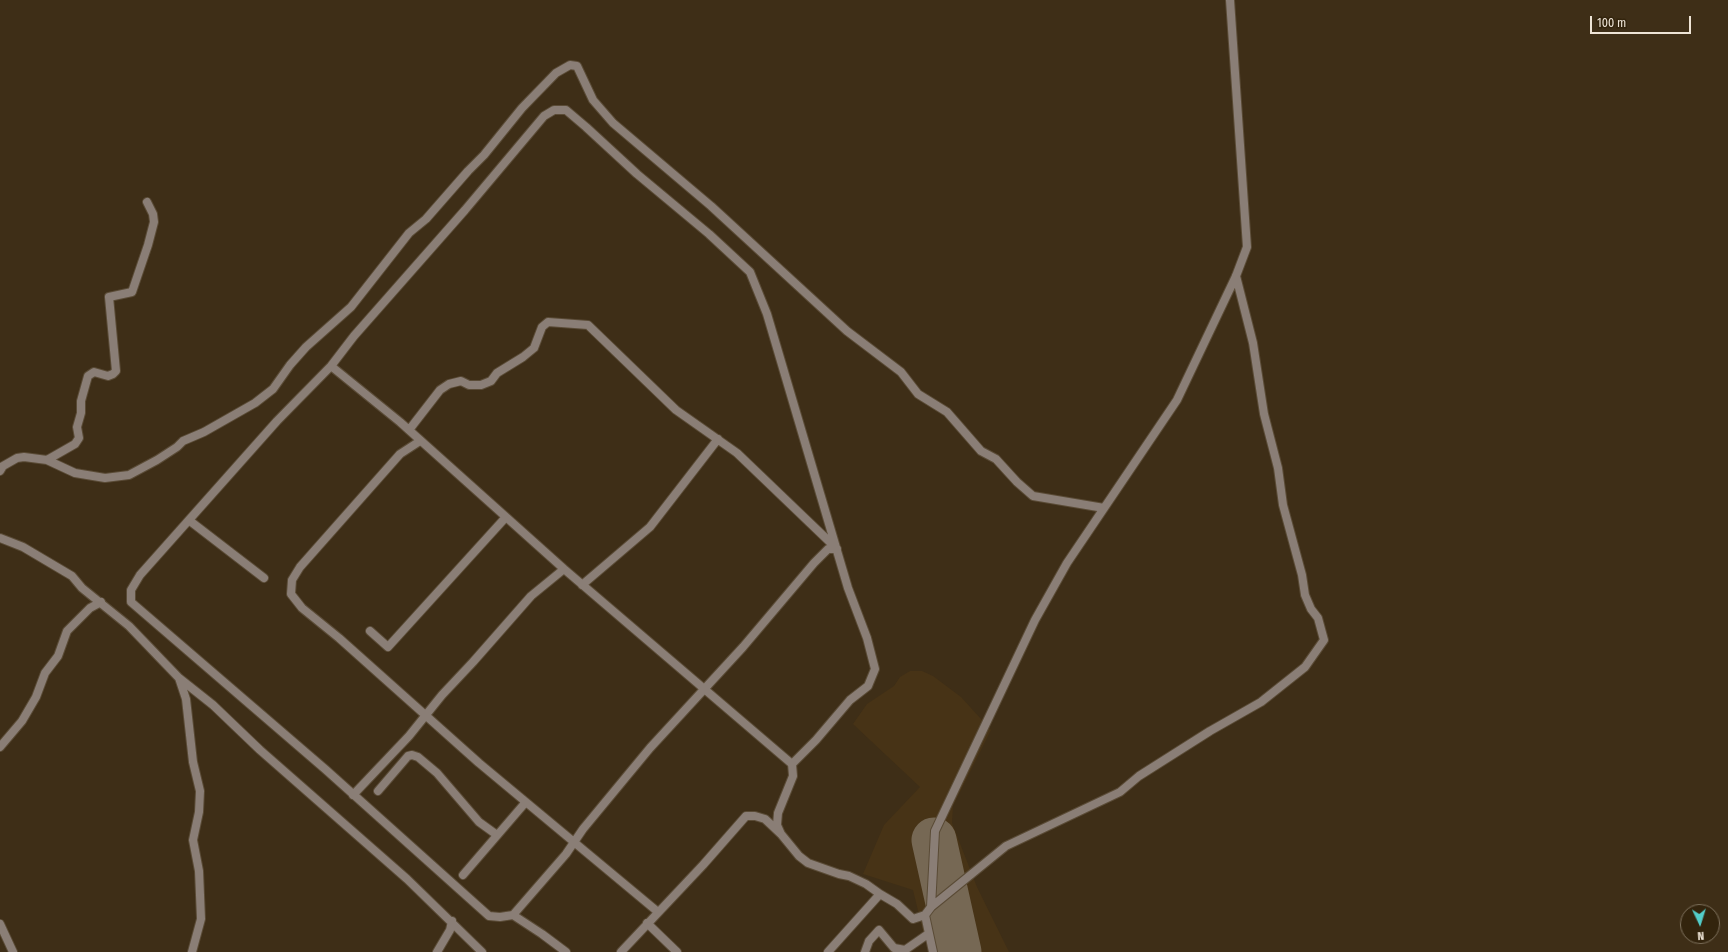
<!DOCTYPE html>
<html>
<head>
<meta charset="utf-8">
<style>
	body { margin:0 }
	#map { position:relative; width:1728px; height:952px; overflow:hidden; background:#3e2e17; font-family:"Fira Sans Condensed",sans-serif }
	canvas { display:block }
	.north { position:absolute; left:1680px; top:904px; width:40px; height:40px; box-sizing:border-box; background:#33240d; border:1px solid #7e715d; border-radius:50%; rotate:176deg; font-size:11px; font-weight:700; line-height:16px; text-align:center; color:#eee4d6 }
	.north::after { content:''; display:block; margin:auto; width:14px; height:18px; background:#53cdc9; clip-path:polygon(50% 0,100% 100%,50% 72%,0 100%) }
	.scale { position:absolute; left:1590px; top:16px; width:101px; height:18px; box-sizing:border-box; border:2px solid #eee4d6; border-top:0; padding-left:5px; font-size:12px; line-height:14px; white-space:nowrap; color:#eee4d6; -webkit-text-stroke:3px #33240d; paint-order:stroke }
</style>
</head>
<body>
<div id="map">
<canvas width="1728" height="952"></canvas>
<div class="north">N</div>
<div class="scale">100 m</div>
</div>
<script>
const c = document.querySelector('canvas').getContext('2d');
c.lineJoin = 'round';
function paint(path, color) { c.fillStyle = color; c.fill(path, 'evenodd'); }
const toPath = rows => new Path2D(rows.map(r => 'M' + r).join(''));
function stroke(path, color, width, dash) { c.strokeStyle = color; c.lineWidth = width; c.lineCap = dash ? 'butt' : 'round'; c.setLineDash(dash || []); c.stroke(path); }
const built = toPath([
	[910,671,922,671,933,676,961,697,991,730,953,806,952,823,977,887,1009,952,928,952,913,890,863,874,884,825,920,787,853,724,867,704,894,686,900,677]
]);
const runway = toPath([
	[934,840,959,952]
]);
const minor = toPath([
	[331,366,400,422,564,569,792,764,793,776,778,813,777,825,781,834,799,856,808,863,839,874,849,876,866,884,880,894],
	[409,430,440,390,449,384,461,381,469,385,481,385,491,381,497,373,523,357,534,348,542,327,548,322,588,325,676,410,737,453,835,547],
	[420,441,400,454,300,567,292,580,291,594,302,608,339,638,479,763,658,912],
	[47,460,75,444,79,438,77,427,81,413,81,401,88,376,94,372,108,376,113,374,116,371,109,297,132,292,148,245,154,222,153,214,147,202],
	[0,471,3,466,17,458,24,457,47,460,75,473,105,478,129,475,157,460,177,447,183,441,204,432,255,403,273,389,290,365,306,347,351,307,409,233,426,219,468,171,484,155,522,108,556,73,570,65,577,66,593,100,613,123,711,206,847,331,901,372,918,394,947,412,981,451,996,459,1017,482,1033,496,1104,508],
	[190,521,264,578],
	[0,538,23,547,72,576,82,588,129,626,179,678,213,705,260,750,407,879,482,952],
	[582,585,650,527,718,439],
	[370,631,388,647,506,517],
	[179,678,186,699,193,762,200,791,199,812,193,840,199,871,201,919,192,952],
	[0,747,22,721,36,697,45,673,58,656,67,631,90,608,101,602],
	[378,791,408,756,412,755,418,757,437,773,479,822,497,835],
	[353,795,409,736,442,695,473,662,531,596,564,569],
	[463,875,525,803],
	[931,907,1006,846,1120,792,1139,776,1210,731,1261,702,1305,667,1324,640,1318,618,1311,609,1305,595,1302,575,1283,505,1278,468,1264,414,1253,343,1236,276],
	[513,915,566,854,583,829,650,748,743,647,814,563,828,549,837,549],
	[925,915,933,952],
	[647,923,677,952],
	[0,924,13,952],
	[437,952,450,930,452,921],
	[566,952,542,934,513,915,500,917,489,916,325,769,131,602,131,590,140,575,277,421,331,366,354,336,465,210,544,116,554,110,566,110,586,127,637,174,709,234,750,272,767,314,848,588,867,638,875,669,868,686,850,700,816,740,792,764],
	[621,952,703,865,746,816,755,816,765,819,781,834],
	[828,952,880,894,897,904,913,919,925,915,931,907,935,831,1035,620,1067,563,1177,400,1236,276,1247,247,1230,0],
	[865,952,869,941,879,930,894,948,905,950,928,934]
]);
paint(built, '#473316');
stroke(runway, '#766854', 45);
stroke(minor, '#5a4b36', 10);
stroke(minor, '#8a7e76', 8);
</script>
</body>
</html>
